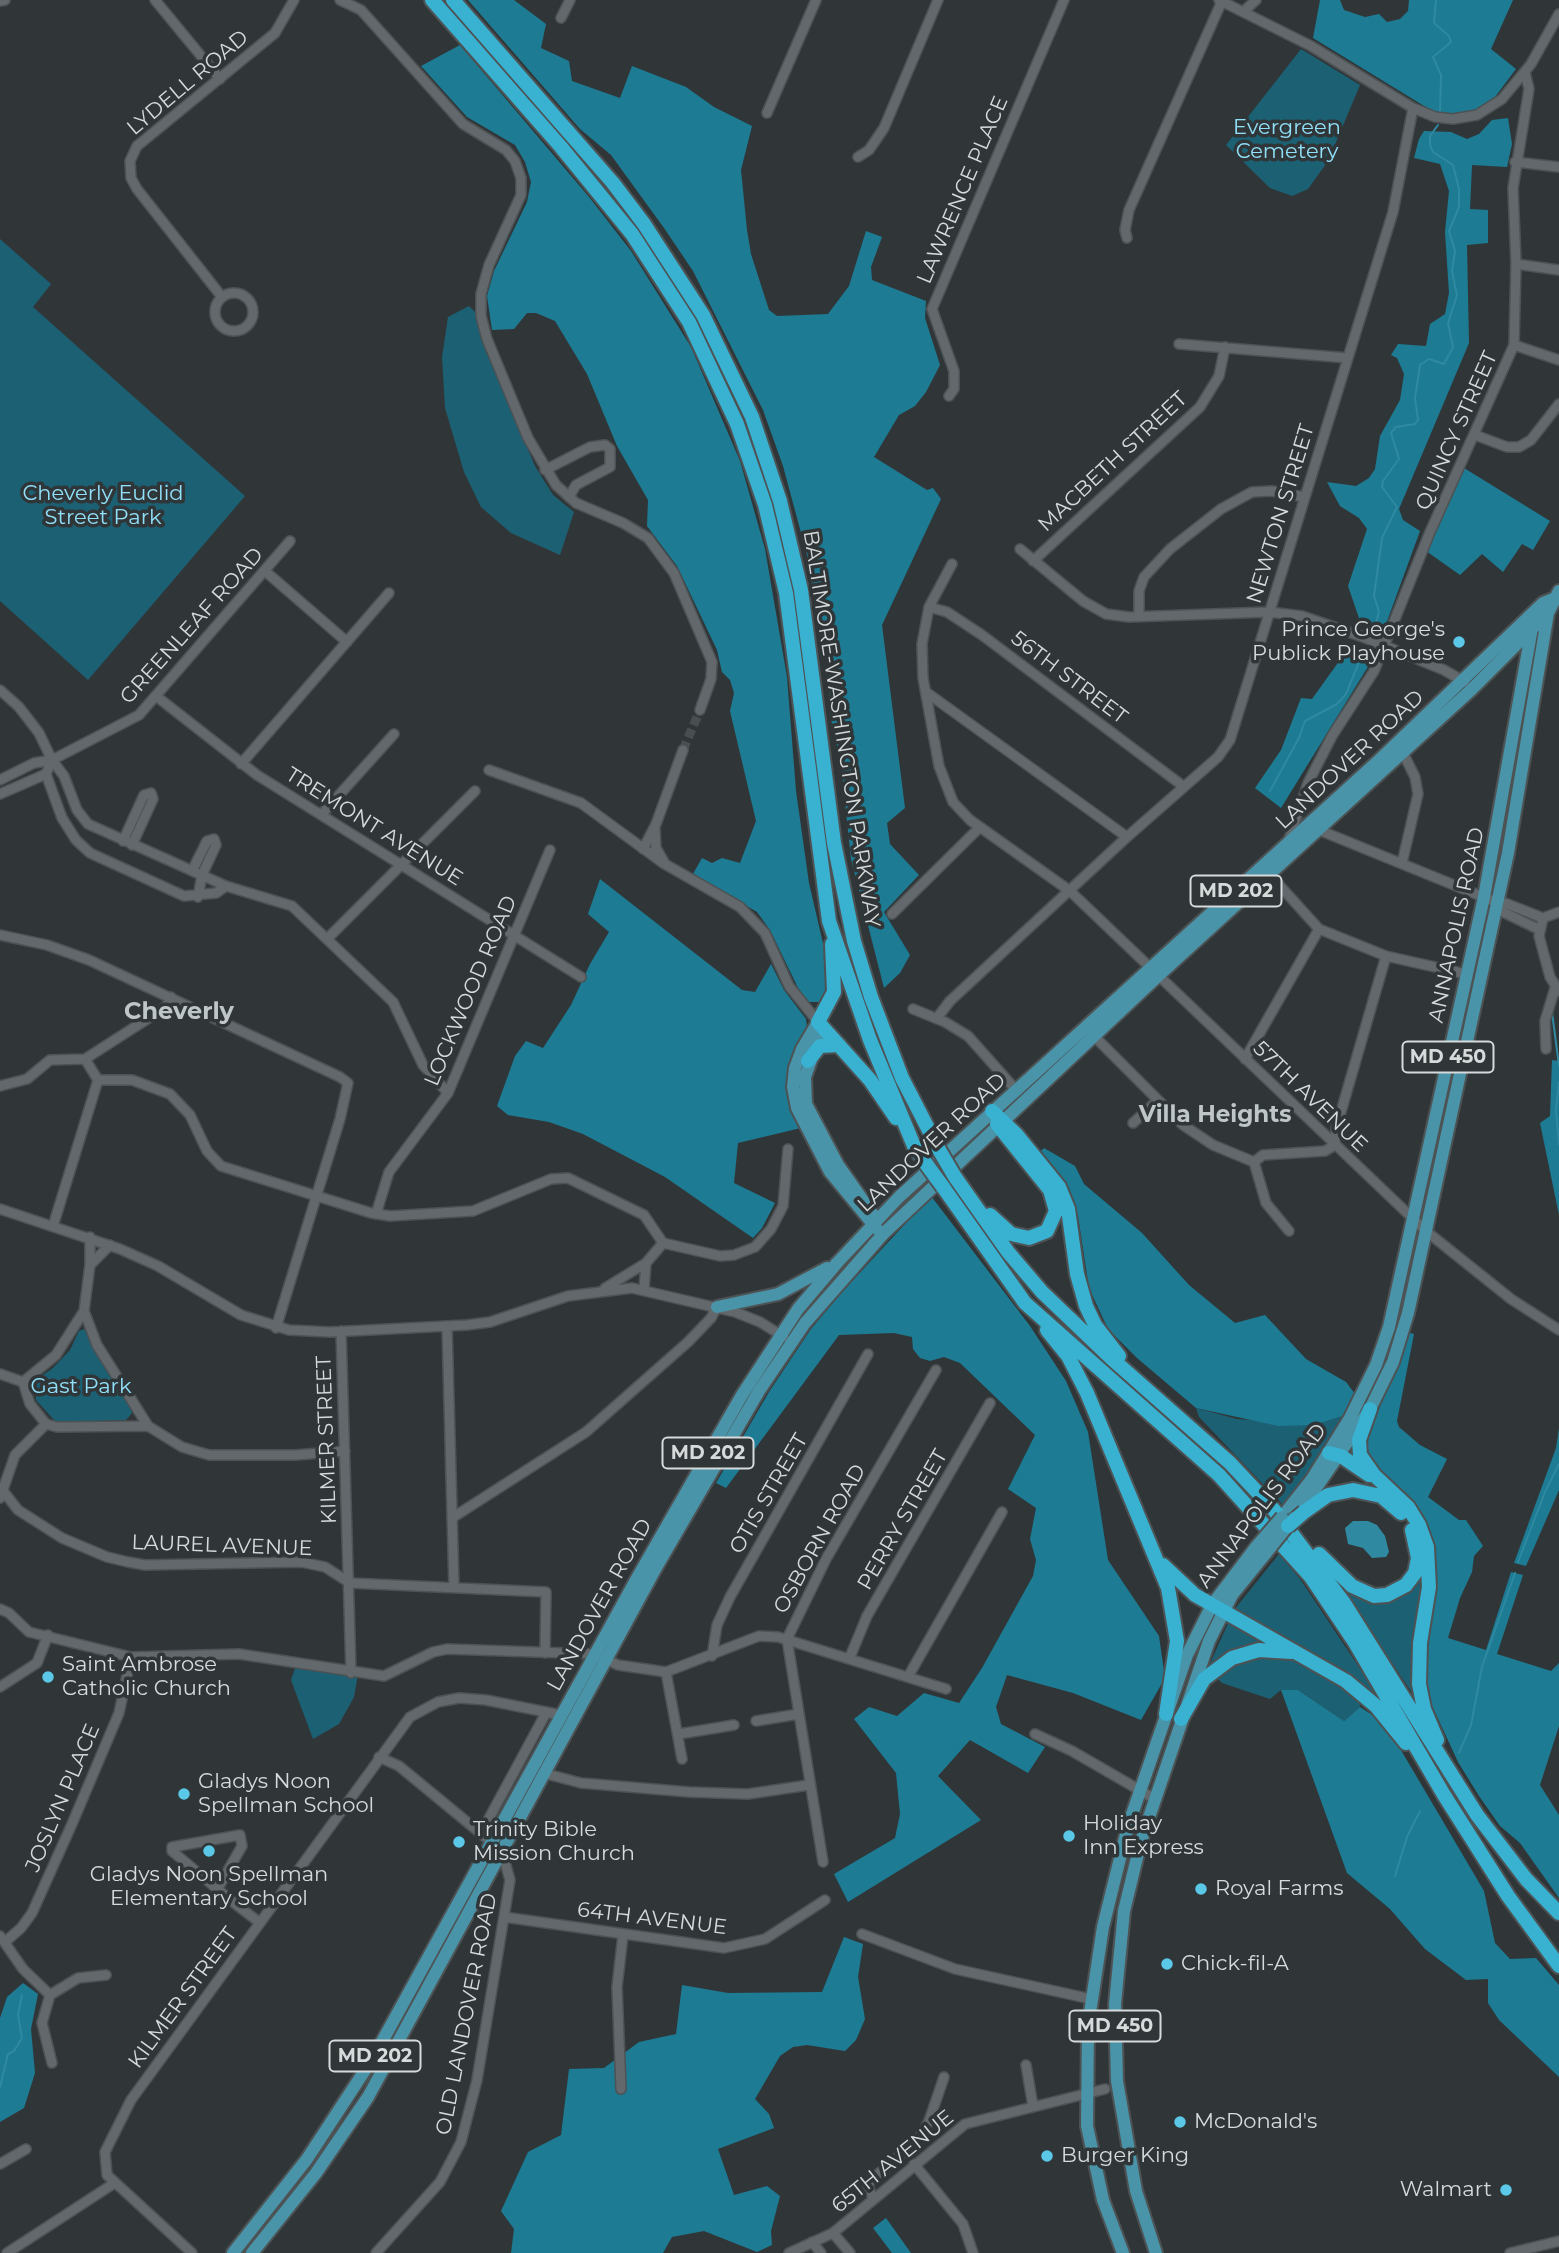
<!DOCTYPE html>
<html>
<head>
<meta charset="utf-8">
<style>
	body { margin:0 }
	canvas { display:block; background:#303638 }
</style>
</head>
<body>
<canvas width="1559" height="2253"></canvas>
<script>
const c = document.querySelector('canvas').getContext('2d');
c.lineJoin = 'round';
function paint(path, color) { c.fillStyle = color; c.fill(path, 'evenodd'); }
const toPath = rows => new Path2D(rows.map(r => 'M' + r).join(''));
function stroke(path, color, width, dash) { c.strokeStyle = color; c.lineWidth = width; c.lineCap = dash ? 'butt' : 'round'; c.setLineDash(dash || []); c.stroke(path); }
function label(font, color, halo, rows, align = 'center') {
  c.font = font + ' Montserrat,sans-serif'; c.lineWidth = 7; c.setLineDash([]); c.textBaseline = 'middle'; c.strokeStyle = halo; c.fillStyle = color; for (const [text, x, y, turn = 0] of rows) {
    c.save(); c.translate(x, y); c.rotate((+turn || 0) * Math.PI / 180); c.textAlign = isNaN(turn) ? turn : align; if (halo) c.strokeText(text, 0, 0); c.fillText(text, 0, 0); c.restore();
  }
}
const green = toPath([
	[1301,49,1360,85,1328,161,1308,189,1292,196,1270,188,1226,145],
	[0,239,51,284,33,307,245,496,88,680,0,601],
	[469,306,476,313,482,342,535,466,553,495,574,512,560,555,511,533,481,507,464,472,445,408,442,357,448,317],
	[84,1329,130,1407,132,1413,126,1420,56,1422,36,1400,36,1387,40,1377,53,1368,70,1350,79,1331],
	[1196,1408,1237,1419,1314,1425,1343,1416,1318,1460,1283,1505,1199,1417],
	[1347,1463,1403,1504,1425,1548,1415,1697,1334,1578,1365,1596,1412,1584,1414,1528,1400,1506,1345,1466],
	[1279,1554,1300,1579,1387,1709,1234,1610],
	[1230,1619,1281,1646,1208,1668],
	[1284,1655,1306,1663,1359,1696,1360,1707,1344,1721,1298,1690,1281,1690,1270,1699,1222,1683,1214,1675,1244,1656],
	[297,1663,358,1674,354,1697,339,1724,313,1739,291,1680]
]);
const forest = toPath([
	[468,0,514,0,546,24,541,48,569,61,572,81,620,98,632,66,686,87,714,107,752,126,741,170,747,230,751,254,769,310,777,316,828,314,849,286,866,231,882,237,871,267,872,280,926,301,925,318,940,365,926,392,915,406,899,415,874,457,927,490,933,488,941,499,882,625,905,808,887,823,890,844,919,875,884,912,910,955,900,973,884,988,851,859,841,764,830,715,829,662,820,634,807,555,783,466,763,410,693,271,664,228,611,155,580,129],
	[1320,0,1340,0,1344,10,1365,17,1379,14,1387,22,1400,19,1408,11,1409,0,1513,0,1491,49,1516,69,1495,97,1476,110,1459,114,1434,112,1313,38],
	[460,45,589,197,631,251,691,347,740,461,765,549,787,677,796,791,809,883,831,978,824,999,820,1002,809,1002,800,992,770,930,757,912,693,874,702,858,712,863,722,858,740,863,756,821,730,711,734,693,730,680,722,672,717,650,677,566,647,526,648,500,617,446,587,374,555,321,536,313,527,313,514,329,492,330,487,296,494,271,527,202,531,182,525,162,515,145,467,117,421,66],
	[1508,118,1512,144,1507,167,1472,165,1470,209,1488,210,1488,243,1467,245,1469,343,1399,509,1403,520,1420,531,1382,635,1361,624,1348,586,1367,529,1359,518,1340,506,1327,482,1356,486,1369,478,1375,469,1380,436,1400,400,1404,374,1397,358,1391,355,1398,344,1426,346,1430,324,1445,314,1449,293,1445,232,1449,191,1440,164,1414,158,1419,139,1424,131,1451,132,1467,139,1479,134,1492,120],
	[1464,468,1550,521,1533,550,1522,544,1503,572,1482,554,1460,575,1426,551],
	[1350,646,1372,654,1369,665,1281,808,1255,788,1281,750,1301,698,1312,699],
	[600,879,742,990,755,992,771,964,784,990,806,1019,807,1028,796,1048,801,1128,738,1143,734,1183,775,1203,762,1228,753,1238,665,1177,583,1134,549,1122,508,1115,497,1106,515,1056,526,1041,543,1048,571,1005,590,964,609,932,588,914],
	[1552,1060,1559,1061,1559,1215,1540,1123,1550,1116],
	[1044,1148,1075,1166,1084,1184,1142,1233,1189,1285,1235,1323,1265,1315,1306,1359,1346,1382,1355,1394,1343,1416,1314,1425,1278,1426,1196,1408,1137,1358,1108,1329,1089,1288,1078,1216,1069,1188,1040,1152],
	[931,1196,1030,1326,1066,1381,1088,1432,1108,1560,1159,1636,1165,1678,1141,1720,1073,1693,1007,1675,996,1707,1001,1724,1045,1747,1028,1773,970,1740,938,1776,981,1820,848,1902,834,1874,895,1838,900,1814,896,1773,854,1719,869,1707,897,1716,924,1693,959,1703,982,1668,1033,1576,1036,1560,1030,1539,1036,1508,1008,1489,1035,1435,960,1363,944,1357,930,1361,920,1358,913,1349,912,1337,894,1333,839,1335,726,1488,716,1483,769,1392,811,1329,842,1292],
	[1410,1333,1414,1334,1397,1421,1399,1427,1420,1445,1447,1459,1428,1497,1459,1520,1466,1520,1483,1546,1474,1556,1472,1572,1460,1598,1448,1638,1486,1650,1511,1572,1523,1575,1497,1654,1551,1671,1559,1663,1559,1726,1540,1785,1559,1815,1559,1898,1520,1843,1500,1826,1479,1796,1458,1762,1428,1697,1423,1678,1433,1559,1368,1458,1364,1446],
	[1559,1428,1559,1490,1526,1566,1514,1563,1556,1448],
	[1281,1690,1298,1690,1344,1721,1360,1707,1377,1718,1395,1740,1484,1891,1495,1943,1510,1959,1536,1958,1559,1985,1559,2077,1499,2020,1488,2003,1488,1979,1466,1980,1425,1949,1390,1909,1347,1873],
	[844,1937,863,1944,858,1977,865,2019,856,2040,845,2051,807,2045,793,2047,780,2056,755,2099,769,2114,774,2128,718,2149,734,2195,767,2186,780,2196,771,2231,772,2245,757,2252,704,2231,672,2237,663,2253,511,2253,514,2229,501,2211,528,2152,561,2135,569,2069,604,2068,639,2042,676,2034,682,1985,728,1993,822,1992],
	[23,1983,38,1994,31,2029,35,2073,24,2108,0,2122,0,2018,7,1997],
	[886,2218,911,2253,892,2253,873,2228]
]);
const water = toPath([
	[1353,1521,1368,1521,1377,1525,1385,1536,1389,1552,1386,1557,1372,1558,1363,1548,1348,1544,1345,1528]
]);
const stream = toPath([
	[1436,0,1434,23,1449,36,1451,42,1433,57,1441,75,1440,113],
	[1375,627,1379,612,1374,596,1382,538,1397,507,1382,487,1383,481,1399,459,1391,433,1396,427,1415,424,1418,420,1415,398,1420,365,1429,359,1444,364,1453,347,1448,323,1457,295,1452,271,1455,251,1449,231,1459,207,1459,189,1453,165,1433,152,1430,145,1430,136,1438,125],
	[1270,791,1299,738,1305,721,1337,704,1346,694,1362,655],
	[1552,1012,1559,1066],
	[1559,1082,1556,1110,1559,1144],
	[1518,1562,1545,1492,1559,1464],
	[1459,1753,1471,1725,1482,1667,1515,1573],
	[1395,1876,1407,1837,1420,1811],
	[0,2087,8,2054,14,2051,22,2038,18,2015,22,1995]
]);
const minorTunnel = toPath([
	[683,750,700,710]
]);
const minor = toPath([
	[155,0,220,79],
	[340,0,361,10,463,124,506,150,515,161,521,178,521,195,489,265,481,294,481,316,487,339,528,438,556,485,576,503,623,523,648,538,674,573,712,662,711,679,700,710],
	[1219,0,1311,46,1413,108,1435,117,1453,119,1477,115,1502,99,1531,64,1559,14],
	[0,1,5,0],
	[1243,12,1256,0],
	[561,18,570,0],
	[767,113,816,0],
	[858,157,869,150,884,128,938,0],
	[1515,162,1559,167],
	[1127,238,1125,230,1129,210,1222,1],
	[1516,264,1559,270],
	'215 312a19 19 0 1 1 38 0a19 19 0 1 1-38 0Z',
	[222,297,137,189,131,178,130,161,137,146,275,33,294,0],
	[1179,344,1348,358],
	[1514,345,1559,360],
	[949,396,954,389,954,371,932,309,1064,0],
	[1475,435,1507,447,1519,447,1531,440,1559,404],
	[545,470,590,447,605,445,610,449,610,467,576,485,569,497],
	[1020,549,1083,601,1106,614,1129,617,1269,612,1302,616,1363,637,1444,670,1465,682],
	[1033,561,1200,407,1219,376,1225,347],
	[952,564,929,607,922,644,923,678,939,766,953,802,970,820,1070,891,1426,1231,1511,1299,1559,1330],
	[265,571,347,642],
	[929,607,947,612,982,635,1183,786],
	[1139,617,1139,591,1144,577,1170,549,1221,509,1252,492,1272,491,1304,497],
	[0,690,19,707,39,733,52,760,64,776,77,810,88,824,226,886,292,906,393,1002,423,1065,448,1093],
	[926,692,1127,837],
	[156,696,257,775,581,977],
	[52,760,46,774,62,818,76,840,90,853,184,896,216,893,226,886],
	[241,764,389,593],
	[489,770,581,803,663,863,740,907,765,933,789,986,818,1022],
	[0,780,34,763,52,760,139,715,290,541],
	[0,794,46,774],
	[322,814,394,734],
	[1314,828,1498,903,1505,903,1543,918,1559,912],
	[655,829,656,848,664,862],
	[123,841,144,795,151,793,153,799,132,845],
	[1288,842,1308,783,1332,736,1374,671,1430,532,1514,345,1516,264,1513,188,1529,89,1525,72],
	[643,849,656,824,683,750],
	[1402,863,1418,794,1415,777,1403,753],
	[192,871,207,841,214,839,216,845,202,875,198,897],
	[1271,876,1319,929,1386,956,1466,974],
	[1498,903,1503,912,1538,929],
	[892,914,980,827],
	[1543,918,1539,936,1550,977,1559,991],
	[0,935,47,945,89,960,340,1077,348,1083,340,1119,276,1328],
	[327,939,475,791],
	[913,1009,945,1022,968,1036,1016,1090],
	[937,1018,950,1001,1127,837,1218,757,1230,740,1393,212,1413,108],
	[1095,1037,1183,1125,1213,1145,1254,1162,1266,1203,1289,1231],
	[1546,1049,1545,1021,1555,988],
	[85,1059,98,1080],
	[1245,1059,1319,929],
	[98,1080,132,1080,170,1094,190,1115,207,1151,221,1166,371,1213,390,1216,473,1211,551,1179,568,1178,644,1215,663,1243,646,1263,605,1288],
	[0,1086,27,1079,50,1060,85,1059,166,1007,171,997],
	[1133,1123,1157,1101],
	[1254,1162,1263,1155,1325,1151,1335,1145,1336,1129,1386,956],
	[0,1209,120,1249,158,1266,241,1315,289,1330,330,1332,467,1325,490,1322,568,1296,632,1288,735,1312,760,1322,784,1337],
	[376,1214,389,1172,448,1093,550,850],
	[53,1226,98,1080],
	[663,1243,720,1256,734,1255,755,1247,771,1229,783,1206,788,1149],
	[90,1265,110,1245],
	[644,1289,646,1263],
	[84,1311,97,1345,148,1426],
	[447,1326,454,1587],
	[341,1331,351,1673],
	[0,1374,23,1382],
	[46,1424,57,1427,148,1426,182,1447,209,1455,296,1455,345,1451],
	[46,1424,30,1404,23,1382,56,1355,84,1311,90,1265,90,1237],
	[0,1487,18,1510,62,1538,107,1557,128,1562,145,1565,301,1562,325,1567,350,1583,546,1592,545,1653],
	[0,1498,15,1455,46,1424],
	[452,1518,586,1432,688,1342,711,1318,717,1307],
	[0,1609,9,1613,29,1632,131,1657,239,1654,384,1676,433,1652,447,1649,594,1654,618,1665,666,1672,759,1636,778,1637,946,1689],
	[712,1656,717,1625,730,1597,868,1354],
	[850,1657,867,1616,990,1403],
	[666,1672,682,1759],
	[909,1675,1002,1512],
	[0,1687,37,1663,48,1635],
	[756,1721,799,1714],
	[679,1734,734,1725],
	[1035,1734,1072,1751,1155,1799],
	[543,1773,581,1783,689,1792,748,1794,809,1785],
	[481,1833,546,1713],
	[823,1862,787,1639,826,1559,936,1370],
	[218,1888,242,1846,240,1835,172,1847,172,1851,234,1903,259,1922],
	[504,1917,724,1948,765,1939,825,1900],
	[862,1934,955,1969,1091,1999],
	[0,1936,23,1969,50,1995],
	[5,1942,21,1928,32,1913,72,1824,119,1713,131,1657],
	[52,2063,42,2023,50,1995,78,1978,106,1975],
	[1026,2065,1033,2106],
	[621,2089,617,1987,623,1935],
	[0,2164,26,2149],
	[914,2164,963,2224,973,2253],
	[873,2198,868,2186,871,2180,918,2140,929,2121,944,2077],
	[833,2233,850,2253],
	[812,2242,821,2253],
	[7,2253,113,2184],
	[192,2253,107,2175,105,2152,131,2100,410,1717,438,1702,459,1698,486,1700,561,1715],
	[376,2253,440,2182,461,2142,477,2080,510,1880,504,1859,490,1841,399,1766,379,1757],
	[789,2253,833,2233,965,2124,1105,2089],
	[1510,2253,1559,2241]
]);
const major = toPath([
	[818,1022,802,1049,795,1068,793,1087,797,1108,830,1172,877,1229],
	[818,1022,820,1035,805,1077,806,1104,838,1165,876,1219],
	[717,1307,778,1294,827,1268],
	[1303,1507,1370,1409,1393,1362,1408,1313,1508,853,1548,613],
	[1282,1517,1312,1479,1350,1418,1376,1365,1389,1327,1484,897,1532,628],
	[233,2253,307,2159,373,2058,636,1580,742,1395,798,1309,837,1263,899,1197,1377,762,1543,603,1553,599],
	[252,2253,316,2173,368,2097,657,1566,759,1391,805,1323,884,1233,1159,975,1472,689,1548,613,1559,591],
	[1123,2253,1103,2200,1087,2126,1088,2026,1103,1927,1128,1826,1187,1655,1212,1605,1256,1547],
	[1156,2253,1136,2191,1117,2081,1115,2004,1124,1911,1141,1841,1209,1641,1232,1595,1266,1553]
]);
const highway = toPath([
	[432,0,561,147,632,234,689,322,737,424,765,505,786,593,829,921,870,1040,914,1146,924,1161],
	[453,0,613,183,644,224,703,315,752,417,780,501,801,590,834,843,854,941,871,997,902,1078,938,1148],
	[832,944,834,992,818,1022,870,1080,896,1118],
	[808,1061,820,1046,839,1045],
	[992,1111,1016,1134,1059,1187,1068,1209,1077,1274,1086,1306,1095,1325,1119,1356],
	[955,1177,1008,1252,1042,1292,1111,1358,1230,1463,1274,1510,1344,1603,1477,1815,1526,1879,1559,1913],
	[943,1187,1025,1303,1219,1475,1311,1577,1354,1641,1444,1795,1508,1896,1559,1966],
	[990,1215,1011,1234,1029,1238,1047,1231,1056,1211,1050,1190,997,1124],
	[1047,1330,1068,1356,1087,1393,1168,1588,1177,1641,1166,1714],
	[1370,1409,1359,1440,1360,1455,1374,1475,1408,1507,1419,1525,1427,1547,1429,1587,1420,1643,1419,1684,1424,1709,1437,1740],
	[1329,1453,1341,1456,1369,1475],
	[1304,1512,1328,1495,1353,1490,1381,1496,1401,1513],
	[1319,1554,1352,1586,1374,1596,1387,1595,1406,1585,1415,1573,1418,1558,1412,1530],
	[1163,1565,1195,1595,1346,1681,1376,1706,1406,1743],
	[1181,1719,1204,1679,1232,1658,1259,1650,1291,1652]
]);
const majorBridge = toPath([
	[1256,1547,1282,1517],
	[1266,1553,1294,1518]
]);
const highwayBridge = toPath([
	[938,1148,955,1177],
	[924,1161,943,1187],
	[1288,1526,1304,1512]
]);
const markers = [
	[1459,642,7,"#5bc8e7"],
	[48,1677,7,"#5bc8e7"],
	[184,1794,7,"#5bc8e7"],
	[1069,1836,7,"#5bc8e7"],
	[459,1842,7,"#5bc8e7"],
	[209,1851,7,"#5bc8e7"],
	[1201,1889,7,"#5bc8e7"],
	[1167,1964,7,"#5bc8e7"],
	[1180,2122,7,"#5bc8e7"],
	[1047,2156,7,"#5bc8e7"],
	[1506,2190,7,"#5bc8e7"]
];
const shields = [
	[1236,891,91],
	[1448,1057,91],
	[708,1453,91],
	[1115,2026,91],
	[375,2056,91]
];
const shieldNames = [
	["MD 202",1236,891],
	["MD 450",1448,1057],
	["MD 202",708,1453],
	["MD 450",1115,2026],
	["MD 202",375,2056]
];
const streetNames = [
	["LYDELL ROAD",188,83,-40],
	["LAWRENCE PLACE",963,190,-67],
	["QUINCY STREET",1457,431,-66],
	["MACBETH STREET",1113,462,-43],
	["NEWTON STREET",1281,514,-73],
	["GREENLEAF ROAD",192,626,-48],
	["56TH STREET",1069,678,37],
	["BALTIMORE-WASHINGTON PARKWAY",841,729,81],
	["LANDOVER ROAD",1350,760,-43],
	["TREMONT AVENUE",374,827,32],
	["ANNAPOLIS ROAD",1457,925,-78],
	["LOCKWOOD ROAD",471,991,-67],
	["57TH AVENUE",1310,1097,44],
	["LANDOVER ROAD",932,1143,-43],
	["KILMER STREET",327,1440,-92],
	["OTIS STREET",769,1494,-60],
	["ANNAPOLIS ROAD",1262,1506,-53],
	["PERRY STREET",903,1520,-60],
	["OSBORN ROAD",820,1539,-61],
	["LAUREL AVENUE",222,1546,2],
	["LANDOVER ROAD",600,1605,-61],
	["JOSLYN PLACE",63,1798,-67],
	["64TH AVENUE",652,1919,7],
	["KILMER STREET",183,1998,-54],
	["OLD LANDOVER ROAD",467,2014,-79],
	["65TH AVENUE",893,2162,-39]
];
const parkNames = [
	["Evergreen",1287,128],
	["Cemetery",1287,152],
	["Cheverly Euclid",103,494],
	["Street Park",103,518],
	["Gast Park",81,1387]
];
const poiNames = [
	["Prince George's",1445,630,"right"],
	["Publick Playhouse",1445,654,"right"],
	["Saint Ambrose",62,1665],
	["Catholic Church",62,1689],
	["Gladys Noon",198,1782],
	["Spellman School",198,1806],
	["Holiday",1083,1824],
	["Inn Express",1083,1848],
	["Trinity Bible",473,1830],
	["Mission Church",473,1854],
	["Gladys Noon Spellman",209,1875,"center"],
	["Elementary School",209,1899,"center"],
	["Royal Farms",1215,1889],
	["Chick-fil-A",1181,1964],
	["McDonald's",1194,2122],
	["Burger King",1061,2156],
	["Walmart",1492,2190,"right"]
];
const neighbourhoodNames = [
	["Villa Heights",1215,1115]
];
const quarterNames = [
	["Cheverly",179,1012]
];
paint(green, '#1c6073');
paint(forest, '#1d7b93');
paint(water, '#2f89a1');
stroke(stream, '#2f89a1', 2);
stroke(minorTunnel, '#494f50', 9, [9, 4.5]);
stroke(minor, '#4d5254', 12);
stroke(major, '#4d5254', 16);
stroke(highway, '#4d5254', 18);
stroke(minor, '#62686b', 9);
stroke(major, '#4994a8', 12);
stroke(highway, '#39b1d1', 14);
stroke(majorBridge, '#4d5254', 16, []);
stroke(highwayBridge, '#4d5254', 18, []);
stroke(majorBridge, '#4994a8', 12);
stroke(highwayBridge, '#39b1d1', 14);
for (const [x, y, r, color] of markers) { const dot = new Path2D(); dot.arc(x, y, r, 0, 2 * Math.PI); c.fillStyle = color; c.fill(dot); stroke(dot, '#303638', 2.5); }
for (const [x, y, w] of shields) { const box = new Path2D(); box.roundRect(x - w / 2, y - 15.5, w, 31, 5); c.fillStyle = '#303638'; c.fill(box); stroke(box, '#d6dadb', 2); }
label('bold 19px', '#d6dadb', null, shieldNames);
label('21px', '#d6dadb', '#303638', streetNames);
label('21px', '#90e0fa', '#303638', parkNames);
label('21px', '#d6dadb', '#303638', poiNames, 'left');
label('bold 23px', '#bfc6c8', '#303638', neighbourhoodNames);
label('bold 24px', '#bfc6c8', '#303638', quarterNames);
</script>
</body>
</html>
